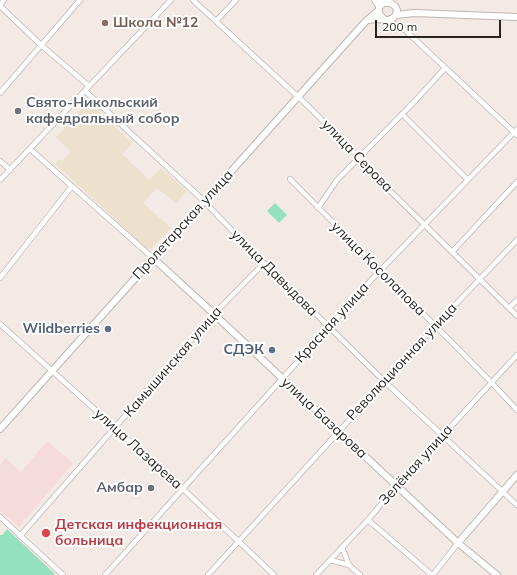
<!DOCTYPE html>
<html>
<head>
<meta charset="utf-8">
<style>
	body { margin:0 }
	#map { position:relative; width:517px; height:575px; overflow:hidden; background:#f4eae5; font-family:Mulish,sans-serif }
	canvas { display:block }
	.scale { position:absolute; left:375px; top:20px; width:126px; height:18px; box-sizing:border-box; border:2px solid #282422; border-top:0; padding-left:5px; font-size:12px; line-height:14px; white-space:nowrap; color:#282422; -webkit-text-stroke:3px #fff; paint-order:stroke }
</style>
</head>
<body>
<div id="map">
<canvas width="517" height="575"></canvas>
<div class="scale">200 m</div>
</div>
<script>
const c = document.querySelector('canvas').getContext('2d');
c.lineJoin = 'round';
function paint(path, color) { c.fillStyle = color; c.fill(path, 'evenodd'); }
const toPath = rows => new Path2D(rows.map(r => 'M' + r).join(''));
function stroke(path, color, width, dash) { c.strokeStyle = color; c.lineWidth = width; c.lineCap = dash ? 'butt' : 'round'; c.setLineDash(dash || []); c.stroke(path); }
function label(font, color, halo, rows, align = 'center') {
  c.font = font + ' Mulish,sans-serif'; c.lineWidth = 4; c.setLineDash([]); c.textBaseline = 'middle'; c.strokeStyle = halo; c.fillStyle = color; for (const [text, x, y, turn = 0] of rows) {
    c.save(); c.translate(x, y); c.rotate((+turn || 0) * Math.PI / 180); c.textAlign = isNaN(turn) ? turn : align; if (halo) c.strokeText(text, 0, 0); c.fillText(text, 0, 0); c.restore();
  }
}
const commercial = toPath([
	[88,102,132,143,122,154,149,180,161,168,187,191,176,203,157,188,143,203,171,228,151,249,146,248,55,164,59,159,62,161,70,153,70,150,56,137]
]);
const industrial = toPath([
	[47,441,73,463,19,527,0,511,0,465,6,458,21,472]
]);
const green = toPath([
	[275,203,287,215,279,223,267,211],
	[7,529,55,574,53,575,0,575,0,535,2,535]
]);
const minor = toPath([
	[193,0,307,105,351,149,369,170,517,316],
	[374,0,379,7],
	[378,0,384,3],
	[0,5,4,0],
	[0,6,41,45,89,86],
	[388,20,405,30,517,135],
	[216,21,236,0],
	[85,91,204,201,218,216,264,263,384,381,517,505],
	[0,93,80,0],
	[402,114,468,180],
	[30,149,153,258],
	[0,161,10,170],
	[290,179,491,382,517,410],
	[0,180,171,0],
	[318,208,337,180,415,101,445,68],
	[452,252,517,182],
	[0,278,72,186],
	[509,308,517,300],
	[0,324,182,488,274,575],
	[0,517,63,575],
	[368,520,432,575],
	[20,536,214,314,264,263],
	[342,547,349,565],
	[330,560,349,565,360,575],
	[105,575,373,278,517,129],
	[208,575,435,326,517,240],
	[316,575,368,520,396,486,443,435,517,355],
	[433,575,458,543]
]);
const major = toPath([
	[396,15,414,13,517,17],
	[368,20,375,19,388,20,393,18,396,15,397,10,395,6,391,3,384,3,379,7,379,14,384,19],
	[153,258,214,314,338,431,458,543,497,575],
	[0,429,366,21,379,10],
	[458,543,517,475]
]);
const markers = [
	[105,23,4,"#8d6e63"],
	[18,111,4,"#6b7280"],
	[108,329,4,"#5c6f8a"],
	[272,350,4,"#5c6f8a"],
	[151,488,4,"#6b7280"],
	[46,533,5,"#e0444e"]
];
const educationNames = [
	["Школа №12",113,23]
];
const worshipNames = [
	["Свято-Никольский",26,103],
	["кафедральный собор",26,119],
	["Амбар",143,488,"right"]
];
const streetNames = [
	["улица Серова",357,156,46],
	["Пролетарская улица",183,225,-48],
	["улица Косолапова",378,269,45],
	["улица Давыдова",274,273,45],
	["Красная улица",332,323,-48],
	["Камышинская улица",173,362,-49],
	["Революционная улица",402,362,-47],
	["улица Базарова",324,418,43],
	["улица Лазарева",138,449,42],
	["Зелёная улица",416,465,-48]
];
const serviceNames = [
	["Wildberries",100,329],
	["СДЭК",264,350]
];
const healthNames = [
	["Детская инфекционная",55,525],
	["больница",55,541]
];
paint(commercial, '#ece1cc');
paint(industrial, '#f6dbdc');
paint(green, '#95e1bf');
stroke(minor, '#beb5b0', 6);
stroke(major, '#beb5b0', 8);
stroke(minor, '#fff', 4.5);
stroke(major, '#fff', 6);
for (const [x, y, r, color] of markers) { const dot = new Path2D(); dot.arc(x, y, r, 0, 2 * Math.PI); c.fillStyle = color; c.fill(dot); stroke(dot, '#fff', 1.5); }
label('bold 14px', '#785e54', '#fff', educationNames, 'left');
label('bold 14px', '#5b616d', '#fff', worshipNames, 'left');
label('14px', '#282422', '#fff', streetNames);
label('bold 14px', '#4e5e75', '#fff', serviceNames, 'right');
label('bold 14px', '#be3a42', '#fff', healthNames, 'left');
</script>
</body>
</html>
